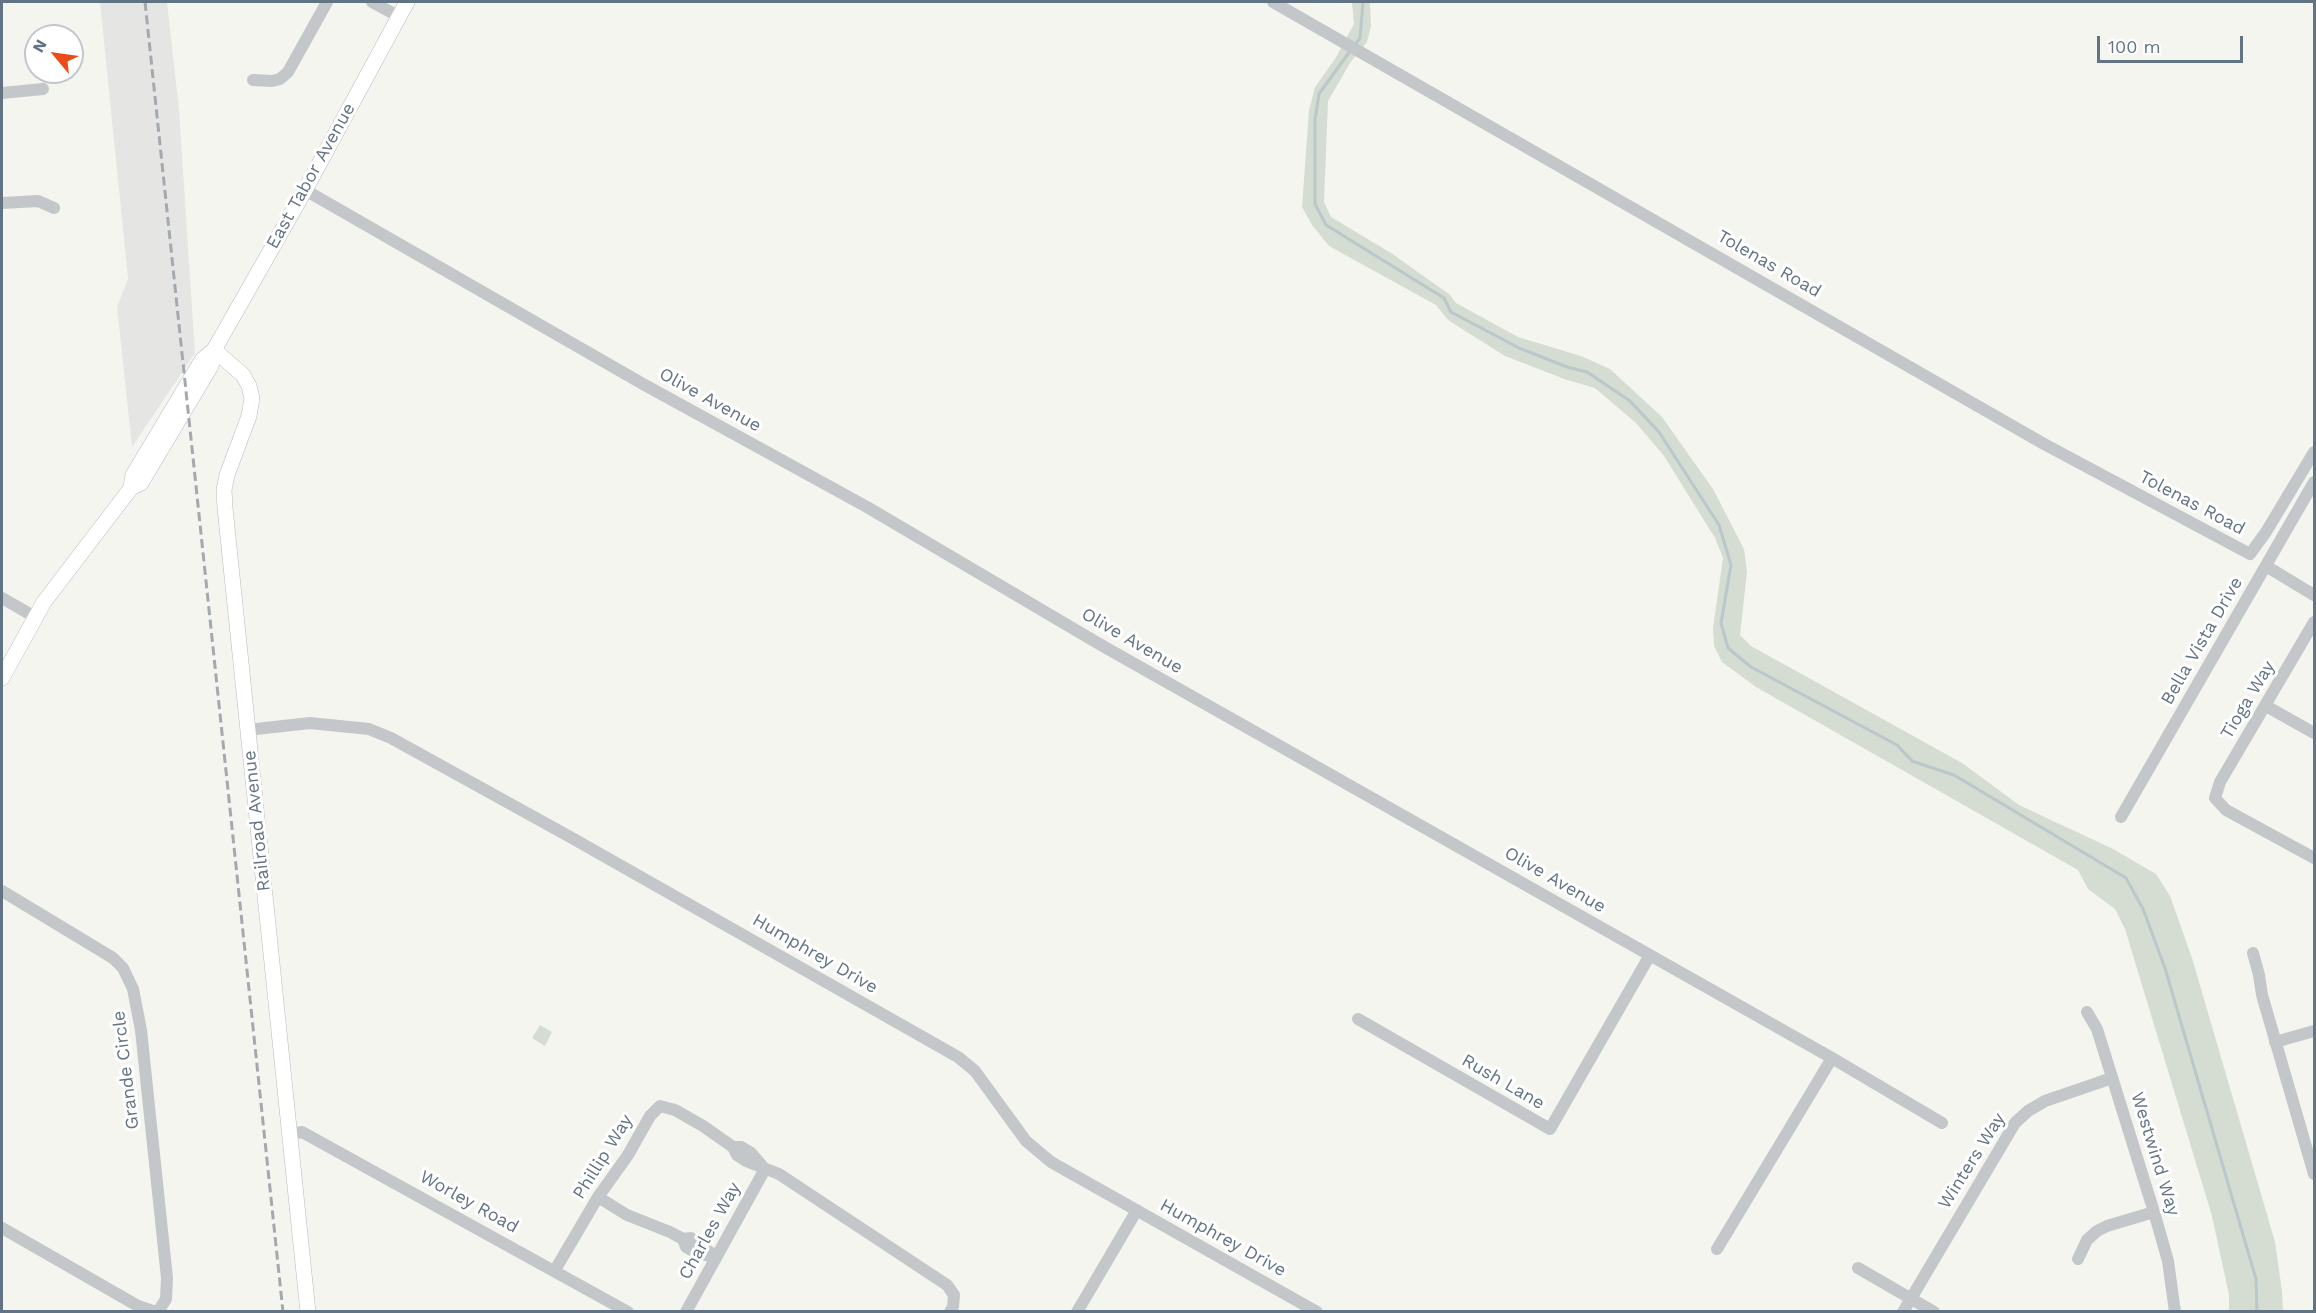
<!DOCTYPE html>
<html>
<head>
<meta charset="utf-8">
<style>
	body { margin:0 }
	#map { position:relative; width:2316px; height:1313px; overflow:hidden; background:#f5f5f0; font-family:"Work Sans",sans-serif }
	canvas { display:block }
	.frame { position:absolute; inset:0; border:3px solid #627483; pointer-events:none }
	.north { position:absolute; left:24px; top:24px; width:60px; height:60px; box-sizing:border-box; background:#fff; border:2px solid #c0c7cd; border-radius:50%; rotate:299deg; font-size:16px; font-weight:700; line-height:24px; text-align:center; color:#627483 }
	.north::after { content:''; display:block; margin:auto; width:21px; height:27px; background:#ec4c19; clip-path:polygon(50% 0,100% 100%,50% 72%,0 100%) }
	.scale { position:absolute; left:2097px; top:36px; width:146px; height:27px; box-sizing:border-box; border:3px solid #627483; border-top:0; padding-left:8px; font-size:18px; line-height:21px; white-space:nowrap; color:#627483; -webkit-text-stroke:4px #fff; paint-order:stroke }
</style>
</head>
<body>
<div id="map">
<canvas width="2316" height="1313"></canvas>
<div class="frame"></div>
<div class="north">N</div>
<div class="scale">100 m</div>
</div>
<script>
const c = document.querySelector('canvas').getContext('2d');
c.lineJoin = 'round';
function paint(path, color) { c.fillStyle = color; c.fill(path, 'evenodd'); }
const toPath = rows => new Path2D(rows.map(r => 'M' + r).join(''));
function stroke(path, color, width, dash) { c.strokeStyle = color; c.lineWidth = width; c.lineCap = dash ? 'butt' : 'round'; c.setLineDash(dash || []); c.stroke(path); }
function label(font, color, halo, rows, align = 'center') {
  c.font = font + ' "Work Sans",sans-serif'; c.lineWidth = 6; c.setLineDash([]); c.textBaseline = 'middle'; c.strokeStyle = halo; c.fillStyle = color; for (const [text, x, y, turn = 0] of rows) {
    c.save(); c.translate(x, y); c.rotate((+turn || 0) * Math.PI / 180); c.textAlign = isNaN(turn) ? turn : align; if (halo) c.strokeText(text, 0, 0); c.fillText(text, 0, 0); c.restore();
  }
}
const built = toPath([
	[100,2,167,2,179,109,195,353,132,447,117,307,128,279]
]);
const green = toPath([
	[1352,2,1370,2,1371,26,1367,42,1350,63,1328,101,1324,202,1331,217,1391,253,1449,294,1456,303,1518,337,1581,356,1610,369,1662,417,1713,489,1744,549,1747,572,1740,635,1751,646,1962,763,2019,805,2113,849,2156,874,2170,896,2192,958,2275,1242,2282,1291,2283,1311,2229,1311,2229,1295,2212,1216,2125,929,2115,909,2088,889,2078,870,1756,687,1722,662,1714,646,1713,628,1723,558,1715,538,1664,456,1636,423,1595,388,1567,380,1505,356,1448,320,1436,305,1329,246,1312,225,1302,207,1309,111,1315,87,1335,59,1354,24],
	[540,1025,552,1032,545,1046,532,1038]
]);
const stream = toPath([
	[1354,46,1360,38,1363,2],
	[1350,51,1319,94,1315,120,1315,204,1326,225,1444,298,1451,312,1519,348,1567,367,1587,372,1630,401,1659,432,1719,525,1731,565,1721,623,1728,648,1751,667,1897,745,1912,761,1954,775,2126,878,2143,909,2165,968,2256,1279,2257,1312]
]);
const minor = toPath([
	[372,2,398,16],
	[1273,2,2044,444,2250,554,2266,532,2314,452],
	[253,80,272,81,280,79,288,72,327,2],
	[2,93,43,89],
	[305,190,643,384,867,507,1101,645,1832,1058,1942,1123],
	[2,203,38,201,54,208],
	[2266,566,2314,595],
	[2,598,35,617],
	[2314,622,2220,782,2215,798,2226,810,2314,858],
	[2266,706,2314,733],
	[247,730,310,723,369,729,391,738,572,838,958,1057,975,1071,1026,1141,1051,1162,1317,1312],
	[2121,817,2314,482],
	[2,891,113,958,123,968,133,989,141,1030,167,1278,166,1299,158,1312],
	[2253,953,2259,975,2262,995,2314,1174],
	[2087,1012,2097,1029,2154,1212,2168,1261,2175,1312],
	[1358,1019,1550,1129,1650,955],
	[2275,1042,2314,1031],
	[290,1134,302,1132,628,1312],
	[733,1147,741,1147,751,1153,763,1167],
	[598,1197,627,1215,670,1232,683,1239,686,1247,695,1252,716,1258],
	[2,1228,138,1306,156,1312],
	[683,1239,691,1238,715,1256],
	[1717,1249,1832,1058],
	[2078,1259,2087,1240,2097,1231,2107,1226,2154,1212],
	[1858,1268,1934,1312],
	[555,1270,598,1197,628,1155,650,1116,660,1106,675,1110,703,1126,733,1147,737,1155,746,1161,779,1174,947,1285,954,1295,953,1307,950,1312],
	[686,1312,765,1169],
	[1077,1312,1137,1210],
	[1903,1312,2015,1123,2028,1111,2045,1101,2112,1078]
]);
const major = toPath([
	[214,350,243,375,249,386,252,398,249,416,227,475,224,490,225,508,308,1312],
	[131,488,141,483,211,366,214,350,305,190,407,2],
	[2,678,44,602,131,488,133,475,202,360,214,350]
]);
const rail = toPath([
	[145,2,283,1312]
]);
const streetNames = [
	["East Tabor Avenue",311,176,-61],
	["Tolenas Road",1769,264,30],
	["Olive Avenue",710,400,29],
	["Tolenas Road",2192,503,28],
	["Olive Avenue",1132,641,30],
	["Bella Vista Drive",2202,641,-60],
	["Tioga Way",2248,700,-59],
	["Railroad Avenue",257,821,-96],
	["Olive Avenue",1555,880,30],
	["Humphrey Drive",815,954,30],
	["Grande Circle",126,1070,-97],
	["Rush Lane",1503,1082,30],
	["Westwind Way",2155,1154,73],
	["Phillip Way",603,1157,-58],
	["Winters Way",1972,1161,-58],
	["Worley Road",469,1202,29],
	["Charles Way",710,1231,-61],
	["Humphrey Drive",1223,1238,29]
];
paint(built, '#e5e6e4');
paint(green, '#d5dcd1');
stroke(stream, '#bac7cb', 3);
stroke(major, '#b6babe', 16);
stroke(minor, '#c4c7ca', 12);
stroke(major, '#fff', 15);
stroke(rail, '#a3a9af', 3, [9, 4.5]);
label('18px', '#627483', '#fff', streetNames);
</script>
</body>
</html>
